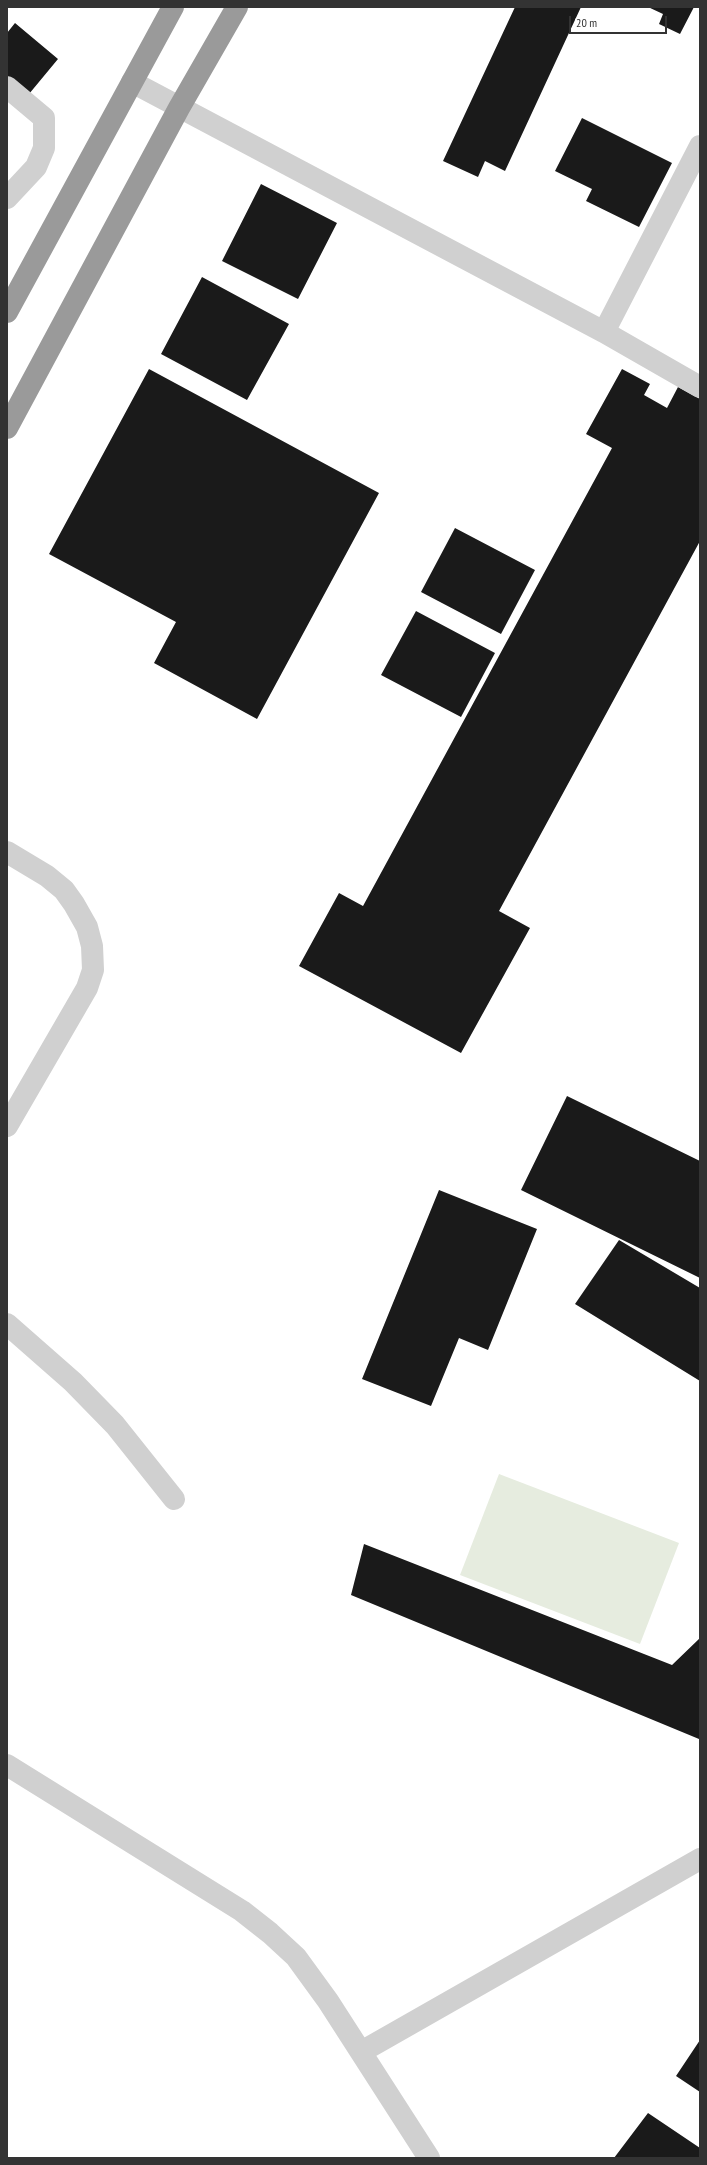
<!DOCTYPE html>
<html>
<head>
<meta charset="utf-8">
<style>
	body { margin:0 }
	#map { position:relative; width:707px; height:2165px; overflow:hidden; background:#fff; font-family:"PT Sans Narrow",sans-serif }
	canvas { display:block }
	.frame { position:absolute; inset:0; border:8px solid #333; pointer-events:none }
	.scale { position:absolute; left:569px; top:16px; width:98px; height:18px; box-sizing:border-box; border:2px solid #333; border-top:0; padding-left:5px; font-size:12px; line-height:14px; white-space:nowrap; color:#333; -webkit-text-stroke:3px #fff; paint-order:stroke }
</style>
</head>
<body>
<div id="map">
<canvas width="707" height="2165"></canvas>
<div class="frame"></div>
<div class="scale">20 m</div>
</div>
<script>
const c = document.querySelector('canvas').getContext('2d');
c.lineJoin = 'round';
function paint(path, color) { c.fillStyle = color; c.fill(path, 'evenodd'); }
const toPath = rows => new Path2D(rows.map(r => 'M' + r).join(''));
function stroke(path, color, width, dash) { c.strokeStyle = color; c.lineWidth = width; c.lineCap = dash ? 'butt' : 'round'; c.setLineDash(dash || []); c.stroke(path); }
const green = toPath([
	[499,1474,679,1543,640,1644,460,1575]
]);
const building = toPath([
	[515,7,581,7,505,171,485,161,478,177,443,161],
	[648,7,694,7,680,34,659,24,663,14],
	[15,23,58,59,29,94,7,76,7,33],
	[582,118,672,163,639,227,586,201,592,189,555,171],
	[261,184,337,223,298,299,222,261],
	[202,277,289,324,247,400,161,354],
	[149,369,379,493,257,719,154,663,176,622,49,554],
	[622,369,650,384,644,395,667,408,678,387,700,399,700,541,499,911,530,928,461,1053,299,966,339,893,363,906,612,448,586,434],
	[455,528,535,570,501,634,421,592],
	[416,611,495,653,461,717,381,675],
	[567,1096,700,1161,700,1278,521,1190],
	[439,1190,537,1229,488,1350,459,1338,431,1406,362,1379],
	[619,1240,700,1288,700,1381,575,1304],
	[364,1544,672,1665,700,1638,700,1738,699,1739,351,1595],
	[700,2040,700,2092,676,2076],
	[648,2113,700,2148,700,2158,614,2158]
]);
const minor = toPath([
	[132,82,604,332,700,387],
	[7,87,44,118,44,148,36,167,7,198],
	[604,332,700,146],
	[7,852,47,876,64,890,74,904,87,927,92,946,93,970,87,988,7,1126],
	[7,1324,73,1382,115,1425,174,1499],
	[7,1765,242,1911,270,1933,296,1957,328,2001,429,2158],
	[361,2052,700,1859]
]);
const highway = toPath([
	[7,312,173,7],
	[7,428,179,108,237,7]
]);
paint(green, '#e6ecdf');
paint(building, '#1a1a1a');
stroke(minor, '#d0d0d0', 22);
stroke(highway, '#9a9a9a', 22);
</script>
</body>
</html>
